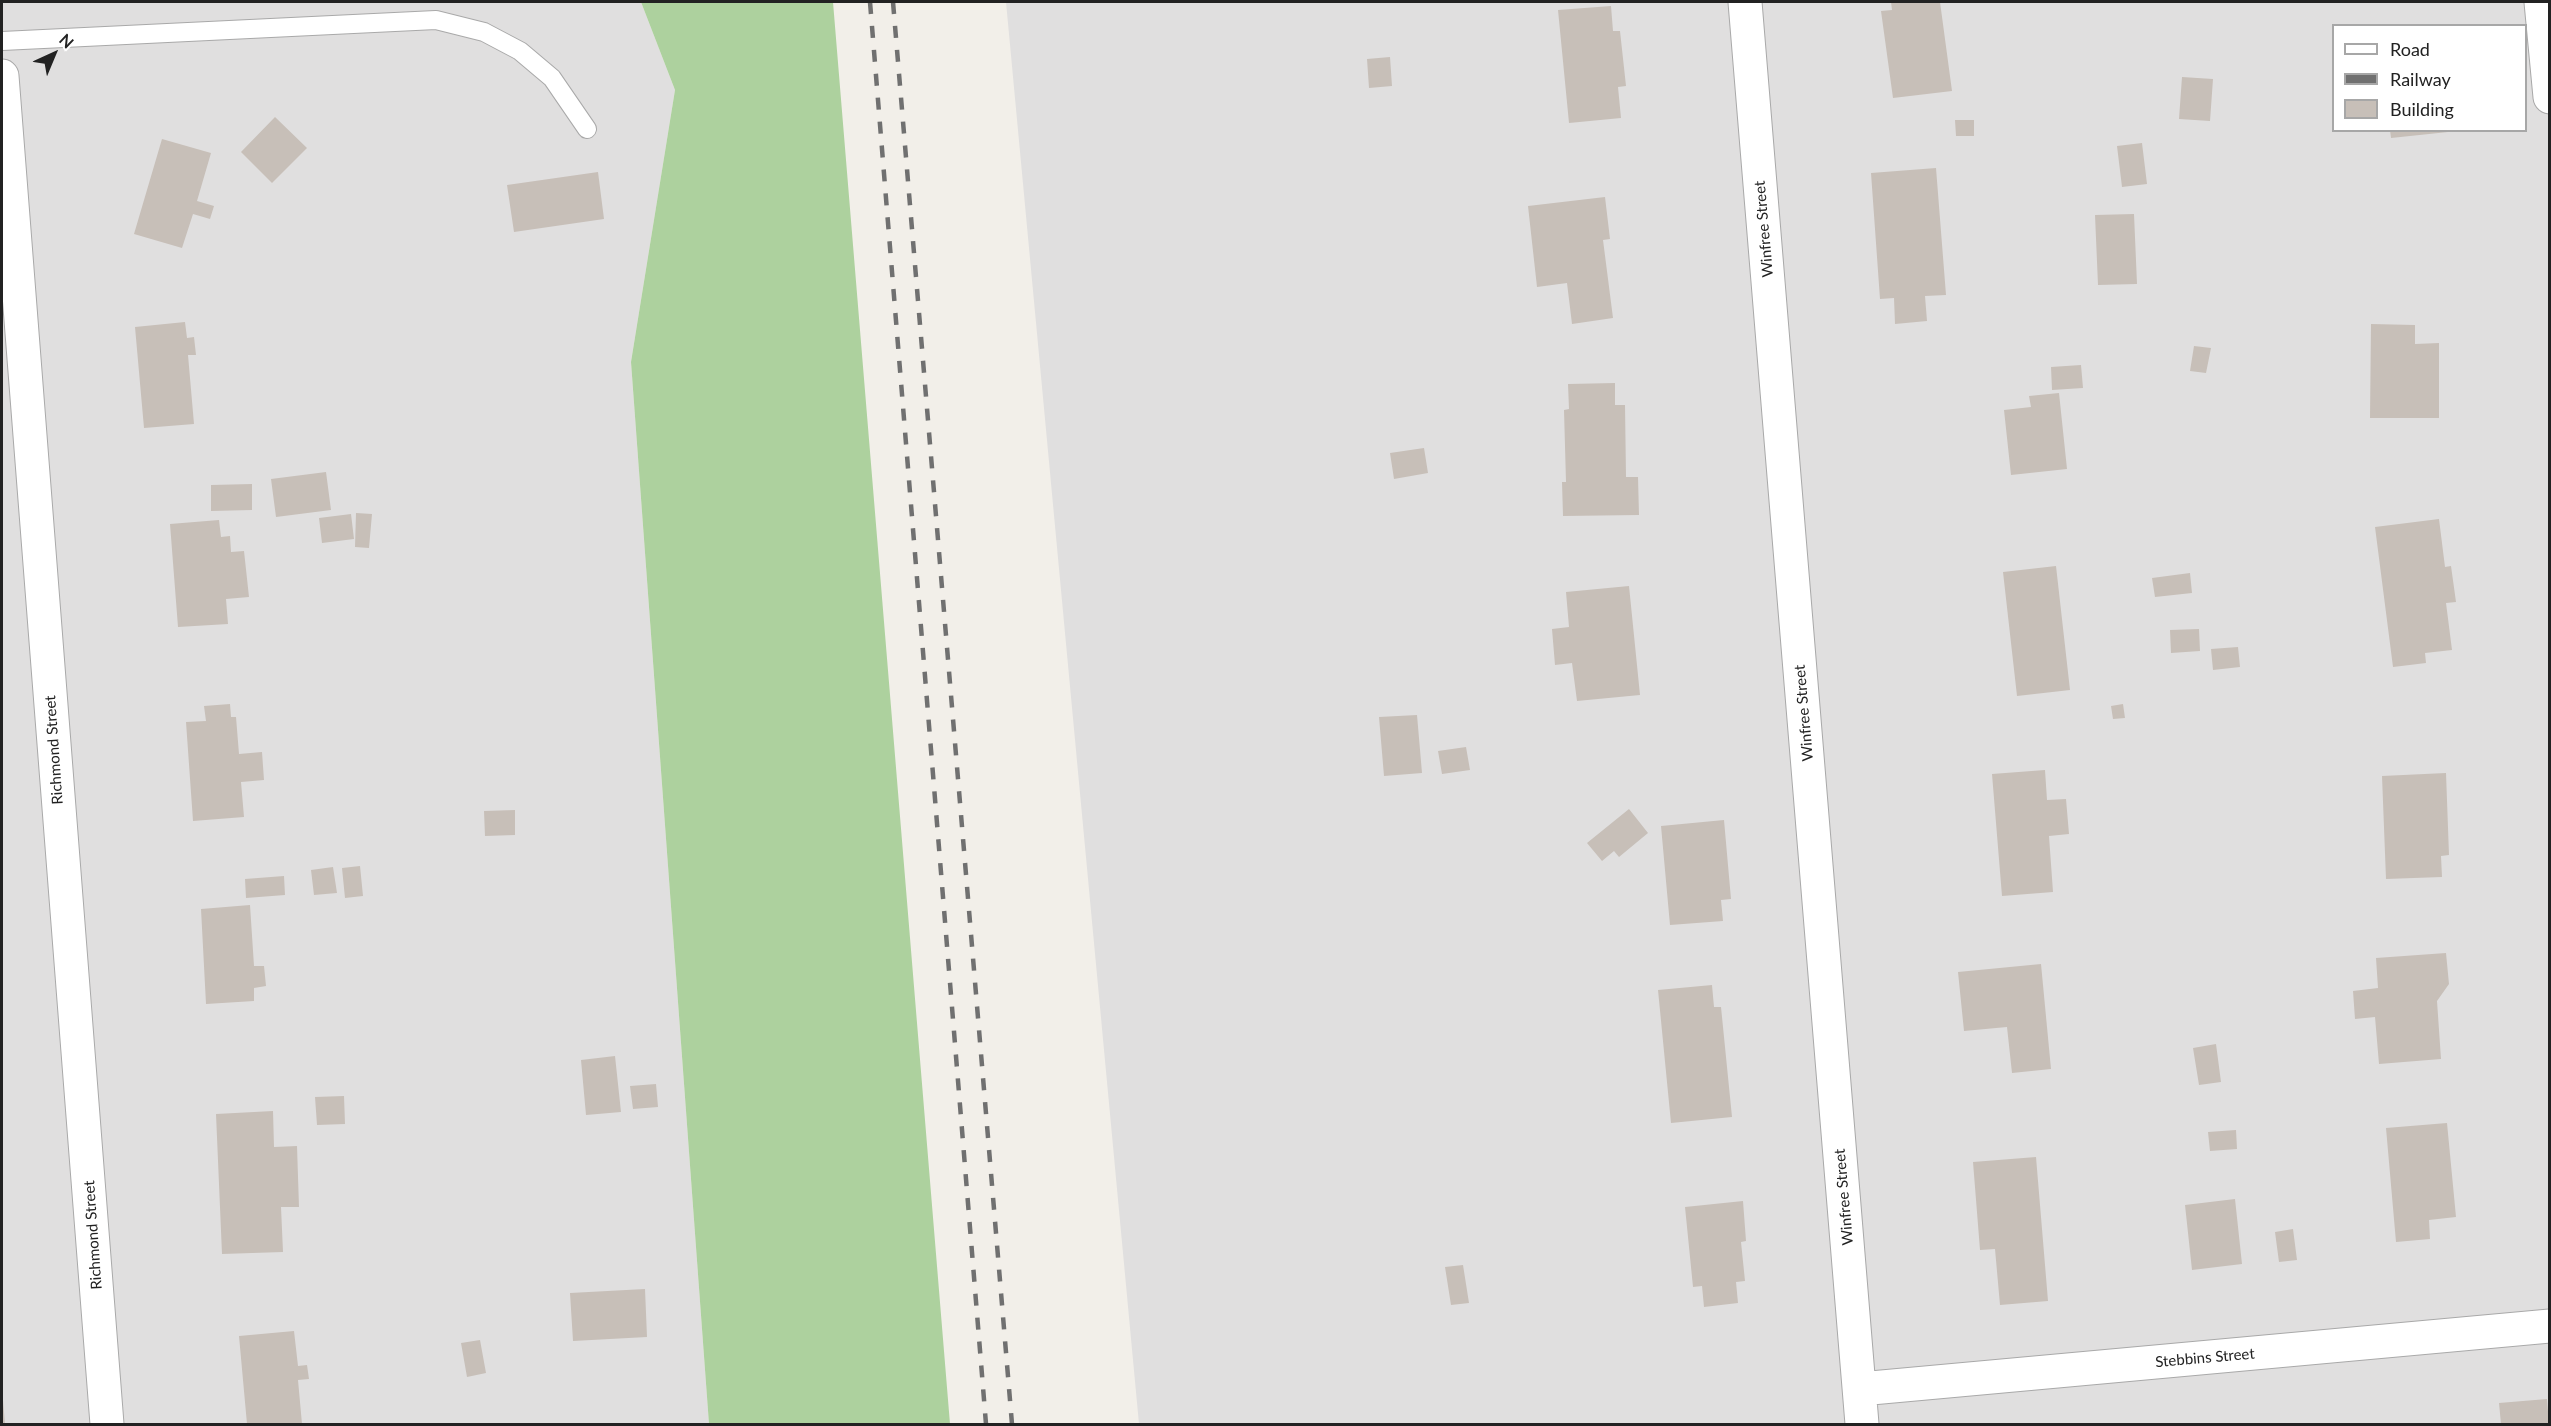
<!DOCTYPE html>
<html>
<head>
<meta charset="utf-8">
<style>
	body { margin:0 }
	#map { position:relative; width:2551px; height:1426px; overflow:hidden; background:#f2efe9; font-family:Lato,sans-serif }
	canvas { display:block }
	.frame { position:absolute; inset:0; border:3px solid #222; pointer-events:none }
	.legend { position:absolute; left:2332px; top:24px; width:195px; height:108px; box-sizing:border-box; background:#fff; border:2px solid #a7a7a7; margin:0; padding:8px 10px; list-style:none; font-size:18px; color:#222 }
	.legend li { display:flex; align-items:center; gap:12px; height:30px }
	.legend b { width:30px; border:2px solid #a7a7a7 }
	.north { position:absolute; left:24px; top:24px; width:60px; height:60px; -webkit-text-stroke:4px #fff; paint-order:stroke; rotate:44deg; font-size:16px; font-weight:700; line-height:24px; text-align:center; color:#222 }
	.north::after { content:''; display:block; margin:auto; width:21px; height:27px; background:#222; clip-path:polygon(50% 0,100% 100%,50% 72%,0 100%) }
</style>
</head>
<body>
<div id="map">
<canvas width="2551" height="1426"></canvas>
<div class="frame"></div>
<ul class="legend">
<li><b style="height:8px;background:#fff"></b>Road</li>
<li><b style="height:8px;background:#707070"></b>Railway</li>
<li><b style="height:16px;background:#c7bfb8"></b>Building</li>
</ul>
<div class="north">N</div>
</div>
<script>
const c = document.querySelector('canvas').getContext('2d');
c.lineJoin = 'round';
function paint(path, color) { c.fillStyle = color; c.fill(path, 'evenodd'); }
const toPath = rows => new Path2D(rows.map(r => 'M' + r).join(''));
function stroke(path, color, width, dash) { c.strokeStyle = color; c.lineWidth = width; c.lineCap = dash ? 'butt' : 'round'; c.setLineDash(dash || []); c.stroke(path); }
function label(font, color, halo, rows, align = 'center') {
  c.font = font + ' Lato,sans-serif'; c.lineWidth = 4.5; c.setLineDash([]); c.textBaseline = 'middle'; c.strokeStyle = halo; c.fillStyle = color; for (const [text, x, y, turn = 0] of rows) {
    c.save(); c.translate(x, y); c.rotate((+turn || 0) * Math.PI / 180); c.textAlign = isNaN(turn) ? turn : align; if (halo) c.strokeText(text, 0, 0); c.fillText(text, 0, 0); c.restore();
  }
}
const residential = toPath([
	[2,2,641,2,675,90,631,362,709,1424,2,1424],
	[1006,2,2549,2,2549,1424,1139,1424],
	[2334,26,2526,26,2526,130,2334,130]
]);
const forest = toPath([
	[641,2,833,2,950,1424,709,1424,631,362,675,90]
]);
const building = toPath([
	[1891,2,1940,2,1952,91,1893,98,1881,11,1892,10],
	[1611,6,1613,31,1620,31,1626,86,1618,87,1621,118,1569,123,1558,10],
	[1390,57,1392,86,1369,88,1367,59],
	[2182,77,2213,79,2210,121,2179,119],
	[275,117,307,148,272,183,241,152],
	[1955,120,1974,120,1974,136,1956,136],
	[2390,130,2448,130,2448,132,2391,138],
	[162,139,211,153,197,201,214,206,210,219,193,214,182,248,134,234],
	[2142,143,2147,184,2122,187,2117,146],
	[1936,168,1946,295,1925,296,1927,321,1895,324,1894,298,1880,299,1871,173],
	[598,172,604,219,514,232,507,185],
	[1605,197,1610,239,1603,240,1613,318,1572,324,1567,283,1537,287,1528,206],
	[2134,214,2137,284,2098,285,2095,215],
	[185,322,187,338,194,337,196,355,188,355,194,424,144,428,135,327],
	[2371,324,2415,325,2415,344,2439,343,2439,418,2370,418],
	[2194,346,2211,348,2206,373,2190,371],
	[2081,365,2083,388,2052,390,2051,367],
	[1615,383,1615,405,1625,405,1626,477,1638,477,1639,515,1563,516,1562,482,1566,482,1564,410,1569,409,1568,384],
	[2059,393,2067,469,2011,475,2004,410,2031,407,2029,396],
	[1424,448,1428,473,1394,479,1390,453],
	[326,472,331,510,276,517,271,479],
	[252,484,252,510,211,511,211,485],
	[356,513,372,514,369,548,355,547],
	[351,514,354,539,322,543,319,518],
	[2439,519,2445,567,2451,566,2456,602,2446,603,2452,650,2425,653,2426,663,2393,667,2375,527],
	[219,520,221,537,230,536,231,552,244,551,249,597,226,599,228,624,178,627,170,524],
	[2056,566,2070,690,2017,696,2003,572],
	[2190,573,2192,593,2155,597,2152,578],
	[1629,586,1640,695,1577,701,1572,663,1555,665,1552,629,1569,627,1566,592],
	[2199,629,2200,651,2171,653,2170,630],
	[2238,647,2240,667,2213,670,2211,649],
	[230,704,231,717,236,717,239,754,262,752,264,780,241,782,244,817,193,821,186,722,206,721,204,706],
	[2123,704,2125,718,2113,719,2111,706],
	[1417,715,1422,773,1384,776,1379,717],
	[1466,747,1470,770,1442,774,1438,751],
	[2045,770,2047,800,2066,799,2069,834,2049,836,2053,892,2002,896,1992,774],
	[2446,773,2449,855,2441,856,2442,877,2386,879,2382,776],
	[1629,809,1648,833,1619,857,1614,851,1602,861,1587,843],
	[515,810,515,835,485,836,484,811],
	[1724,820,1731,899,1721,900,1723,921,1670,925,1661,826],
	[360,866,363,896,345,898,342,868],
	[333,867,337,893,314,895,311,870],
	[284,876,285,895,246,898,245,879],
	[250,905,254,966,264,966,266,986,254,988,254,1001,206,1004,201,909],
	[2446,953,2449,984,2437,1001,2441,1059,2379,1064,2375,1017,2355,1019,2353,991,2378,988,2376,958],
	[2041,964,2051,1069,2012,1073,2007,1027,1964,1031,1958,972],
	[1712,985,1714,1007,1721,1007,1732,1117,1671,1123,1658,990],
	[2216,1044,2221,1082,2199,1085,2193,1048],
	[615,1056,621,1112,586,1115,581,1060],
	[656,1084,658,1107,633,1109,630,1086],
	[344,1096,345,1124,317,1125,315,1097],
	[273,1111,274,1147,297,1146,299,1207,281,1207,283,1252,222,1254,216,1114],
	[2447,1123,2456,1217,2429,1220,2430,1239,2396,1242,2386,1128],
	[2236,1130,2237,1149,2210,1151,2208,1132],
	[2036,1157,2048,1301,2000,1305,1995,1249,1980,1250,1973,1162],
	[2235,1199,2242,1264,2192,1270,2185,1205],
	[1743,1201,1746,1241,1741,1242,1745,1281,1736,1282,1738,1303,1704,1307,1702,1286,1693,1287,1685,1207],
	[2293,1229,2297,1260,2279,1262,2275,1232],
	[1463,1265,1469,1303,1451,1305,1445,1267],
	[645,1289,647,1337,573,1341,570,1293],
	[294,1331,298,1366,307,1365,309,1379,298,1380,302,1424,247,1424,239,1336],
	[480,1340,486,1373,467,1377,461,1343],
	[2547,1399,2549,1424,2501,1424,2499,1403],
	[2,1400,3,1400,5,1424,2,1424]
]);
const lane = toPath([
	[2,41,436,20,484,32,520,51,552,78,587,129]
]);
const street = toPath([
	[1745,2,1862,1424],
	[2541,2,2550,97],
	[2,76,107,1424],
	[1860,1389,2550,1326]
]);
const rail = toPath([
	[870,2,986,1424],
	[893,2,1012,1424]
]);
const streetNames = [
	["Winfree Street",1764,229,-95],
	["Winfree Street",1804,713,-95],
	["Richmond Street",54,750,-94],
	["Winfree Street",1844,1197,-95],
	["Richmond Street",93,1235,-94],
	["Stebbins Street",2205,1358,-5]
];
paint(residential, '#e0dfdf');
paint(forest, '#add19e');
paint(building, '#c7bfb8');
stroke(lane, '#a9a9a9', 20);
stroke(street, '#a9a9a9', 35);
stroke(lane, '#fff', 18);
stroke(street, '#fff', 33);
stroke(rail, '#707070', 4.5, [12, 12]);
label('15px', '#222', '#fff', streetNames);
</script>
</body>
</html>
